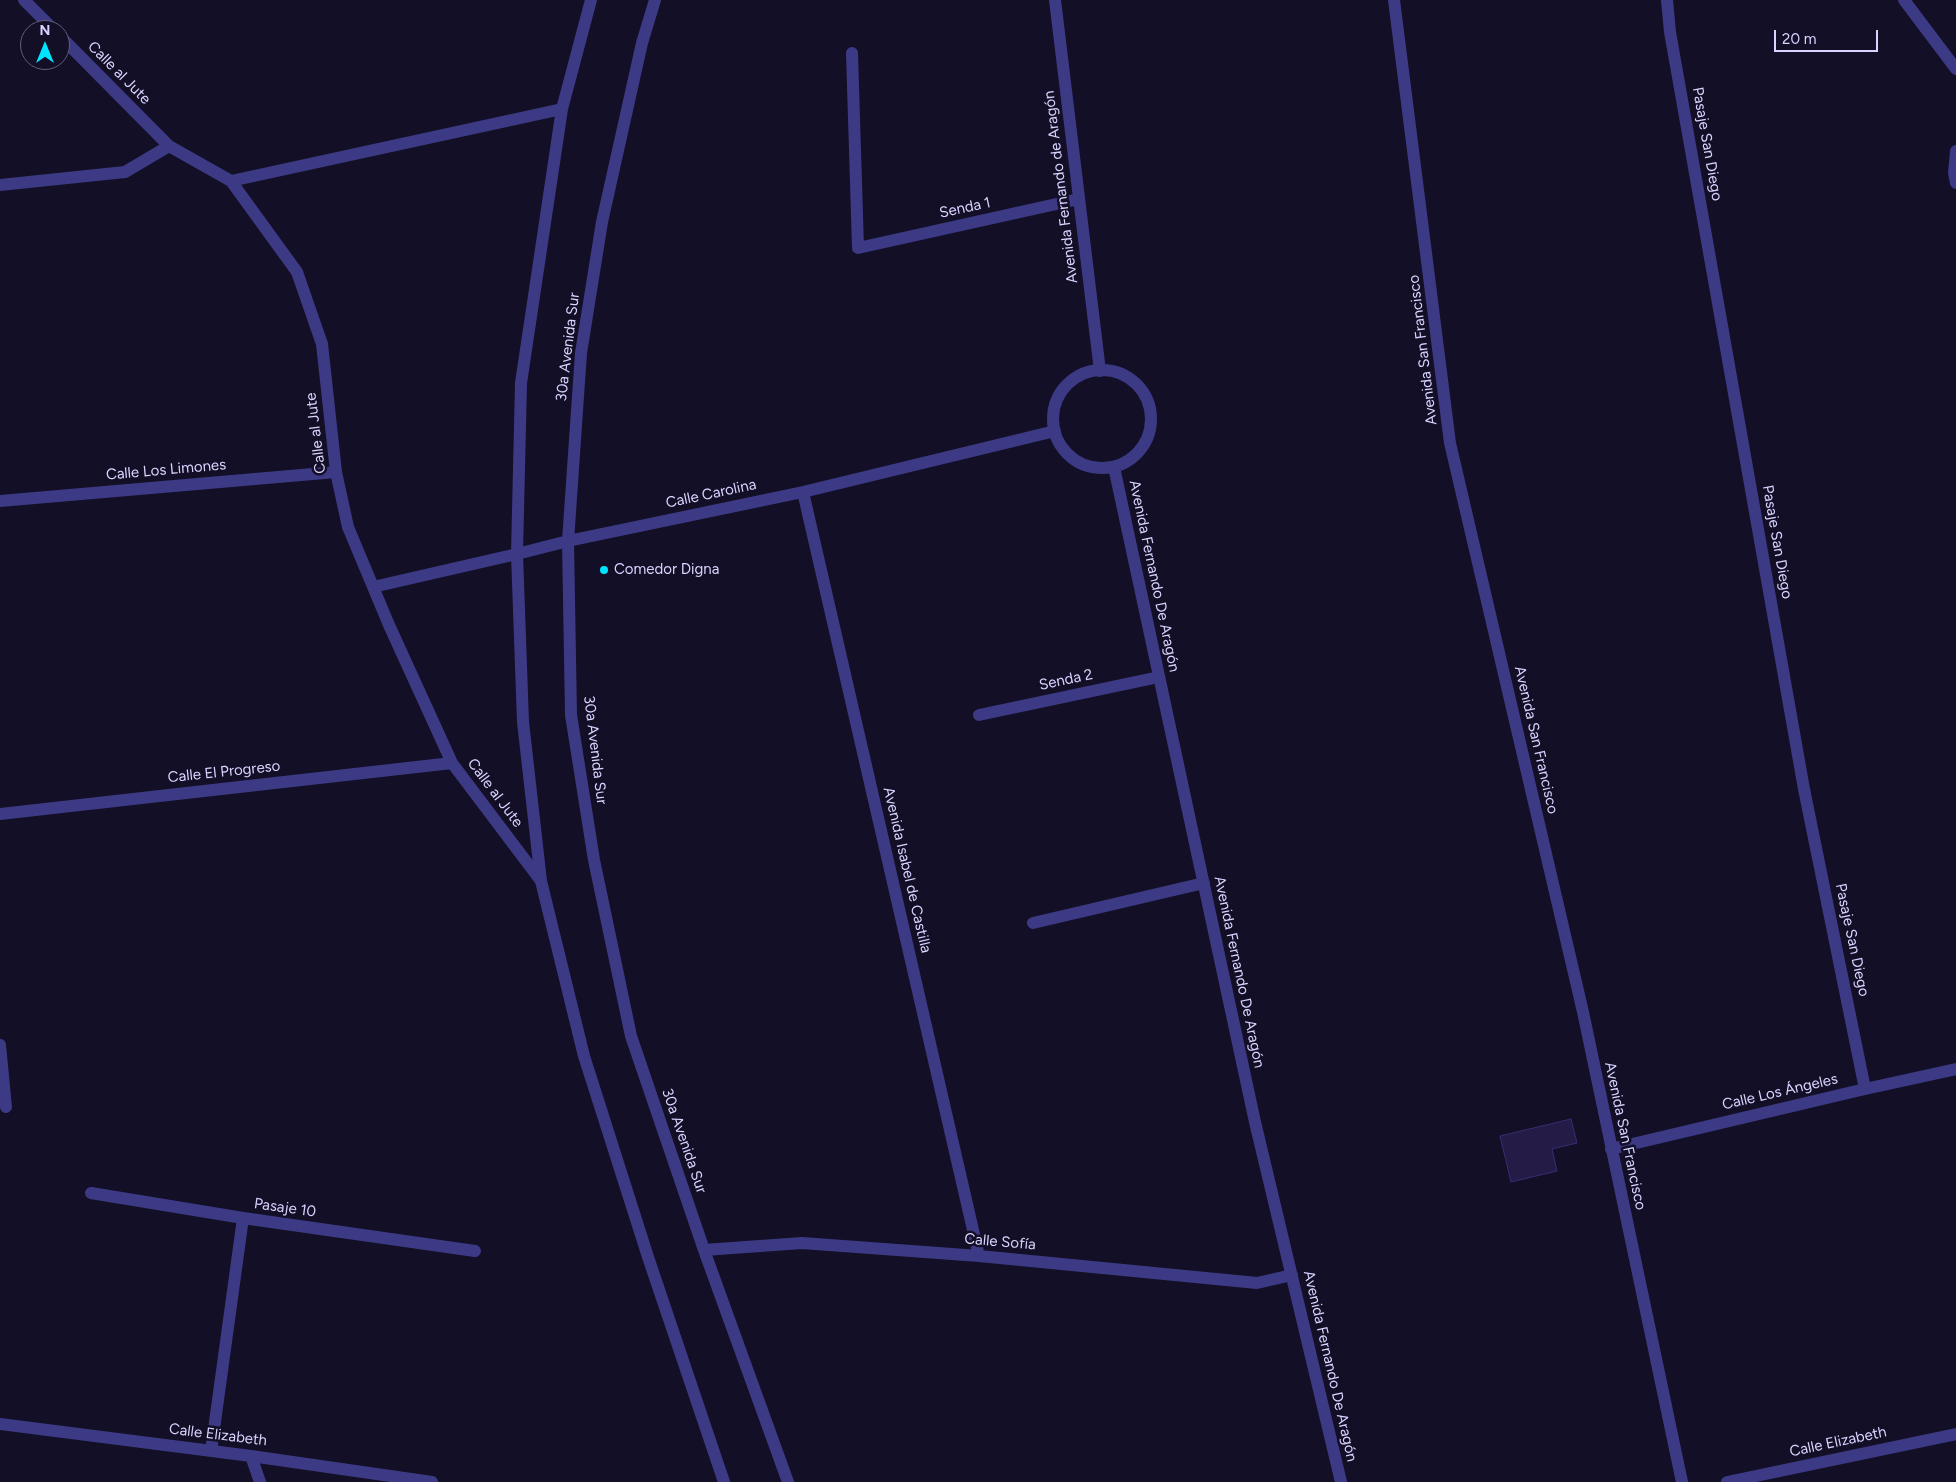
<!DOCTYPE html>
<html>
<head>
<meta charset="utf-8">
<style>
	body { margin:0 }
	#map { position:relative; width:1956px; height:1482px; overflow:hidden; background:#130f26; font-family:Figtree,sans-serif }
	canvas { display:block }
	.north { position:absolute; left:20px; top:20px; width:50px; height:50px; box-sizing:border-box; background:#130f26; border:1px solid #625e7d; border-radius:50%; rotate:0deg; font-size:14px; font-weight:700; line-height:20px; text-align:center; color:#d9d4ff }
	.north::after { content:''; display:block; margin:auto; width:18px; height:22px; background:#00e5ff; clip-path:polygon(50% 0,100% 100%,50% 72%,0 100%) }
	.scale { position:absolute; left:1774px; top:30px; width:104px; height:22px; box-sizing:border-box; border:2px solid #d9d4ff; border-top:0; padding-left:6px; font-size:15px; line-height:18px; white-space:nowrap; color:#d9d4ff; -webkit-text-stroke:4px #130f26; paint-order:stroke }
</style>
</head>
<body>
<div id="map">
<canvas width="1956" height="1482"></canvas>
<div class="north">N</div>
<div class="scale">20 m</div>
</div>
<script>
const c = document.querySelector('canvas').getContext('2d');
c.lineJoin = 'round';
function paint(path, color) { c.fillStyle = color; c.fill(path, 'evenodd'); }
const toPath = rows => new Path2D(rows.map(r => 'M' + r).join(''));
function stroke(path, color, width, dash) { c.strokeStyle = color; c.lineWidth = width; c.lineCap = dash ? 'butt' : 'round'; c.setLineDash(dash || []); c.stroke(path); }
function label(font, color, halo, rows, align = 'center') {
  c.font = font + ' Figtree,sans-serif'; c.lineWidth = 5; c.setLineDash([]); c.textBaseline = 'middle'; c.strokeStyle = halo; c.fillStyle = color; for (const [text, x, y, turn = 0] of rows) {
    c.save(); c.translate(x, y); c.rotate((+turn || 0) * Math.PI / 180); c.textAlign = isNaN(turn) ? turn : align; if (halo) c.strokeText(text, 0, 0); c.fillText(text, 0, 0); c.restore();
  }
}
const building = toPath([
	[1571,1119,1577,1143,1552,1149,1557,1171,1511,1182,1500,1136,1571,1119]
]);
const minor = toPath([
	[24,0,54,30],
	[591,0,562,109,521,383,517,554,523,722,541,881,584,1056,648,1257,724,1482],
	[655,0,642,43,602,222,581,353,568,541,571,715,594,860,631,1036,704,1250,788,1482],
	[1055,0,1100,371],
	[1394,0,1450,443,1583,1012,1682,1482],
	[1667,0,1670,32,1804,789,1865,1089],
	[1904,0,1956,69],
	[60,36,169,146,231,181,297,272,322,344,336,472,348,527,389,625,452,763,541,881],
	[852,53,858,248,1079,199],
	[1956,151,1954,173,1956,183],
	[231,181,562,109],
	[0,185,125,172,169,146],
	'1053 419a49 49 0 1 1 98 0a49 49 0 1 1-98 0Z',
	[1114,467,1255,1122,1341,1482],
	[803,492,979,1256],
	[0,501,336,472],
	[373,587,517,554,568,541,803,492,1055,431],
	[979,715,1159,677],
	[0,814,452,763],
	[1033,923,1204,883],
	[0,1045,6,1107],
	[1611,1149,1865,1089,1956,1069],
	[91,1193,243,1218,475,1251],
	[704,1250,802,1243,979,1256,1257,1283,1292,1275],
	[0,1424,251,1456,432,1482],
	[211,1451,243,1218],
	[251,1456,260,1482],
	[1727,1482,1956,1434]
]);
const markers = [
	[604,570,5,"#00e5ff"]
];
const streetNames = [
	["Calle al Jute",119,73,45],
	["Pasaje San Diego",1707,144,80],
	["Avenida Fernando de Aragón",1061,187,-97],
	["Senda 1",965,208,-12],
	["30a Avenida Sur",568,347,-83],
	["Avenida San Francisco",1423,350,-97],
	["Calle al Jute",316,433,-97],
	["Calle Los Limones",166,470,-5],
	["Calle Carolina",711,494,-12],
	["Pasaje San Diego",1777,542,80],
	["Avenida Fernando De Aragón",1154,576,78],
	["Senda 2",1066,680,-12],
	["Avenida San Francisco",1536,740,77],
	["30a Avenida Sur",595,750,83],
	["Calle El Progreso",224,772,-6],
	["Calle al Jute",495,793,53],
	["Avenida Isabel de Castilla",907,870,77],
	["Pasaje San Diego",1852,940,78],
	["Avenida Fernando De Aragón",1239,972,78],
	["Calle Los Ángeles",1780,1092,-13],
	["Avenida San Francisco",1625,1136,78],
	["30a Avenida Sur",684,1141,71],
	["Pasaje 10",285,1208,8],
	["Calle Sofía",1000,1242,5],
	["Avenida Fernando De Aragón",1330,1366,77],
	["Calle Elizabeth",218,1435,7],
	["Calle Elizabeth",1838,1442,-12]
];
const poiNames = [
	["Comedor Digna",614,570]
];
paint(building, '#241b47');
stroke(building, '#3b2d73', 1);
stroke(minor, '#3d3a85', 12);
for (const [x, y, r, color] of markers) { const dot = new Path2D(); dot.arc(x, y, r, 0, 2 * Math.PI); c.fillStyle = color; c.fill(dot); stroke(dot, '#130f26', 2); }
label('15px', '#d9d4ff', '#130f26', streetNames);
label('15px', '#d9d4ff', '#130f26', poiNames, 'left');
</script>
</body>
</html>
